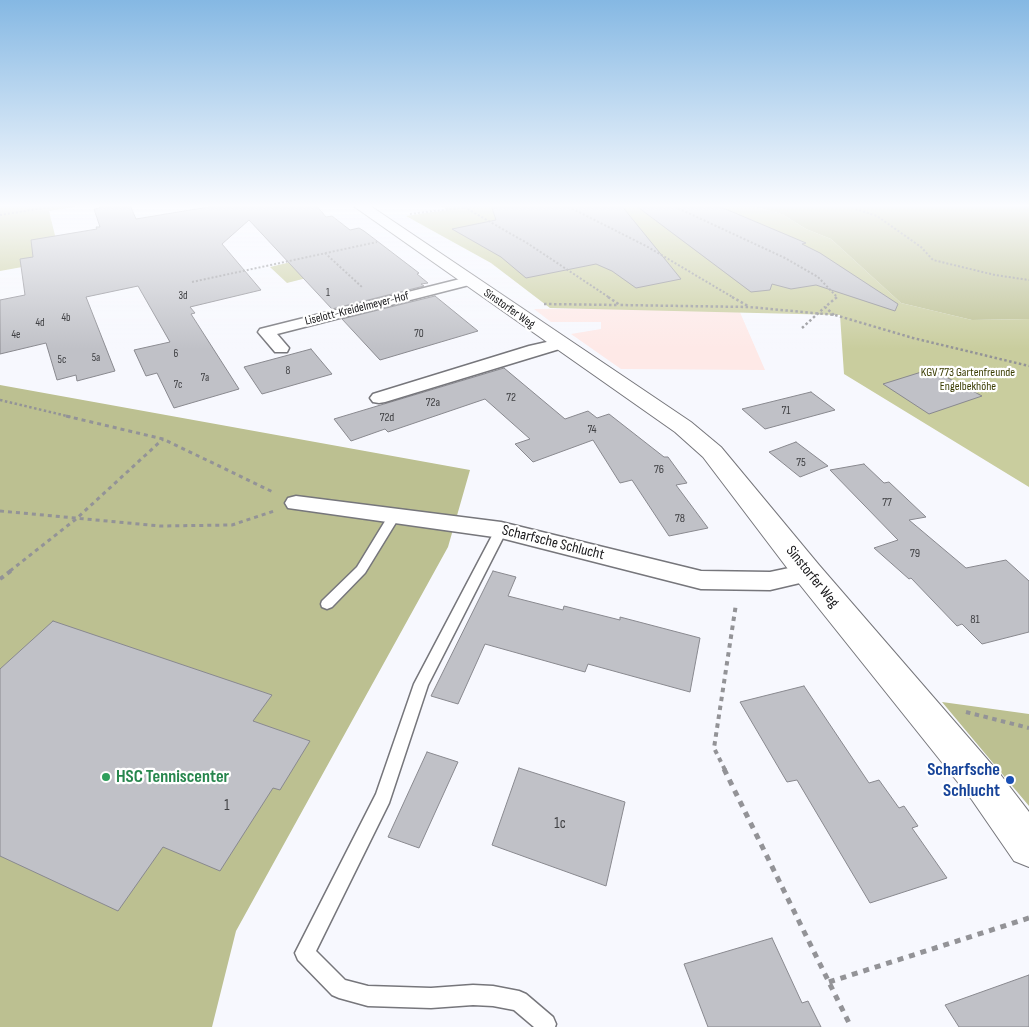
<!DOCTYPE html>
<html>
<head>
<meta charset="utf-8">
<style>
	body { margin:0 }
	canvas { display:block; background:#f7f8fe }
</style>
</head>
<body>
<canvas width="1029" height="1027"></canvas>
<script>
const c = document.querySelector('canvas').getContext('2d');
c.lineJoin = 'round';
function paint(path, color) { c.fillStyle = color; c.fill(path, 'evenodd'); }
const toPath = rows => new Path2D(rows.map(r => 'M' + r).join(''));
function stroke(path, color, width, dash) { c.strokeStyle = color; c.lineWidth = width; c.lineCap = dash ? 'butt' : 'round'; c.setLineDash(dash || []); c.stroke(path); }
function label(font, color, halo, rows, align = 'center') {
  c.font = font + ' "Sofia Sans Condensed",sans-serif'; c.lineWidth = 4.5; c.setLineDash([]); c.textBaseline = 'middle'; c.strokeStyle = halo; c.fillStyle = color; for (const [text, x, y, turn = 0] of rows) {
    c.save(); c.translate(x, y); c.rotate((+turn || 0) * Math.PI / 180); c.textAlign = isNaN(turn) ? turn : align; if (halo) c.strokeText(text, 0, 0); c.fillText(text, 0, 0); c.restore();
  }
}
const industrial = toPath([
	[633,308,739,310,765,370,621,369,571,334,601,329,601,322,551,322,534,309]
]);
const green = toPath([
	[0,205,84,205,49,211,61,260,0,271],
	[439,205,746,205,782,214,806,229,831,239,901,303,972,320,1029,319,1029,487,844,374,840,315,550,308,491,263,406,216,447,210],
	[320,255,338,270,287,283,270,267]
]);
const forest = toPath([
	[746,205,1029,205,1029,319,972,320,901,303,831,239,806,229,782,214],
	[0,385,470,470,448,547,236,931,212,1027,0,1027],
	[942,702,1029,714,1029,806]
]);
const building = toPath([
	[99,205,130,205,136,219,220,205,316,205,326,217,332,216,350,230,359,228,364,231,419,273,417,274,428,283,421,284,424,286,332,309,249,220,222,244,261,290,190,307,195,313,191,314,239,389,174,408,157,373,146,376,134,350,170,342,138,286,86,297,115,371,77,381,76,375,57,380,46,343,0,354,0,300,25,295,20,259,33,257,31,240,97,229,96,227,100,227,94,209,100,208,99,205],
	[539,205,621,205,681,279,636,288,612,271,596,264,526,278,501,257,452,229,496,220,492,208,539,205],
	[635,205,716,205,806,243,802,244,820,253,898,304,895,311,816,285,791,289,772,284,770,290,751,292,635,205],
	[435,296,478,331,380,360,342,319,435,296],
	[311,349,332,374,262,394,244,367,311,349],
	[504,368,565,419,588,411,597,418,609,414,664,457,668,457,687,483,676,485,708,528,669,536,632,480,620,483,593,440,533,462,515,444,530,439,485,399,388,432,385,429,351,441,334,419,504,368],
	[931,369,982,396,929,414,883,384,931,369],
	[811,392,835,410,765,429,742,409,811,392],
	[796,442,828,466,800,477,769,452,796,442],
	[864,464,884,483,889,482,926,517,909,520,966,568,1006,560,1029,581,1029,632,982,644,962,624,957,626,911,578,909,579,874,548,898,540,830,470,864,464],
	[493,571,516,577,508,596,563,610,564,606,620,620,620,617,700,638,690,692,588,664,585,672,485,644,458,704,431,696,493,571],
	[53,621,272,695,253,721,310,741,280,790,273,788,220,871,163,847,118,911,0,856,0,669,53,621],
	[804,686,869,783,879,780,899,808,904,806,918,826,912,828,947,878,870,903,797,780,787,782,740,702,804,686],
	[427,752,458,762,419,848,388,837,427,752],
	[519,768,625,802,606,886,492,845,519,768],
	[772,938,802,1003,808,1001,821,1027,708,1027,684,964,772,938],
	[1029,975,1029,1027,959,1027,945,1005,1029,975]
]);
const pathFar4 = toPath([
	[565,205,648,247,734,298],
	[671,205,785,258,818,277,837,297,836,298],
	[844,205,877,216,921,247,933,260,995,275,1029,280],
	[464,207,527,243,610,298],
	[410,214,484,205],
	[0,215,63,205],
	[325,253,363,288],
	[192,282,377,242]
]);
const pathFar3 = toPath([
	[608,297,620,305,749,307,835,315,913,338,1029,366],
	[732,297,748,306],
	[544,304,618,305],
	[834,315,825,307,837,297],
	[802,328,825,307],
	[0,400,71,417]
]);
const pathFar2 = toPath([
	[66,416,163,439,275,493],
	[0,511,160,526,232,525,274,511],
	[10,571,76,519,163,439]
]);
const pathFar1 = toPath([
	[0,579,12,570],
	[966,712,1029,728],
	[725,770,714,748,736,604]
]);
const path = toPath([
	[724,769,851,1027],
	[829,982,1029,918]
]);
const service = toPath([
	[394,512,400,516,365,573,332,607,327,609,322,607,321,604,322,601,357,567,390,513,394,512],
	[501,526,507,530,428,685,389,803,316,951,345,980,368,986,431,988,473,985,493,986,519,991,526,994,553,1017,556,1024,555,1027,534,1027,514,1010,493,1006,473,1005,431,1008,368,1006,339,998,332,995,298,960,295,953,376,794,414,684,495,530,501,526]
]);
const minor = toPath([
	[468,277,473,278,475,281,473,284,277,334,289,348,287,352,275,352,258,332,260,329,468,277],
	[560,339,566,341,568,344,566,347,385,402,379,403,373,402,370,398,373,394,529,346,560,339],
	[296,496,501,522,701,571,770,572,808,564,817,567,820,573,817,579,770,590,701,589,501,538,288,508,285,503,288,498,296,496]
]);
const tertiary = toPath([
	[352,205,369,205,691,422,721,447,819,565,1000,774,1029,812,1029,867,1014,861,972,800,797,581,703,457,675,432,352,205]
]);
const markers = [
	[106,777,5,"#2e9e5b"],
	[1010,780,5,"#1a4fb4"]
];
const farNumbernames = [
	["1",328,293],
	["3d",183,296],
	["4b",66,318],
	["4d",40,323],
	["70",419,334],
	["4e",16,335],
	["6",176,354],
	["5a",96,358],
	["5c",62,360],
	["8",288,371],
	["7a",205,378],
	["7c",178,385]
];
const farStreetnames = [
	["Liselott-Kreidelmeyer-Hof",357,309,-14],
	["Sinstorfer Weg",509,309,35]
];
const farParknames = [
	["KGV 773 Gartenfreunde",968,373],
	["Engelbekhöhe",968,387]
];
const numberNames = [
	["72",511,398],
	["72a",433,403],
	["71",786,411],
	["72d",387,418],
	["74",592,430],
	["75",801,463],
	["76",659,470],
	["77",887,503],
	["78",680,519],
	["79",915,554],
	["81",975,620]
];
const streetNames = [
	["Scharfsche Schlucht",553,543,14],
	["Sinstorfer Weg",812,577,51]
];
const nearNumbernames = [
	["1",227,806],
	["1c",560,824]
];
const nearTransitnames = [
	["Scharfsche",1000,770],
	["Schlucht",1000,791]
];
const nearLeisurenames = [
	["HSC Tenniscenter",116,777]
];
paint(industrial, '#fee9e7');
paint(green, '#c9cd9e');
paint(forest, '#bcc091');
paint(building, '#c0c1c7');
stroke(building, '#89898f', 1);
stroke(service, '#76767b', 3);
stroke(minor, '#76767b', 3);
stroke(tertiary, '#76767b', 2);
stroke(pathFar4, '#939397', 2, [2, 2]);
stroke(pathFar3, '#939397', 2.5, [2.5, 2.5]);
stroke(pathFar2, '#939397', 3, [4, 4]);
stroke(pathFar1, '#939397', 4, [4.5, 4.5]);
stroke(path, '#939397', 5, [6, 6]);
paint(service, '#fff');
paint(minor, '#fff');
paint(tertiary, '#fff');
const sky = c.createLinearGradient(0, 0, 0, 349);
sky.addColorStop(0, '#85b8e3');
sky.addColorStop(0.59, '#fbfcff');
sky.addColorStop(1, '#fbfcff00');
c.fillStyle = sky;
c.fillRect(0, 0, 1029, 349);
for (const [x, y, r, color] of markers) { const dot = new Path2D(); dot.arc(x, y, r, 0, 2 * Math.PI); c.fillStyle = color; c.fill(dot); stroke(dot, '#fff', 2); }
label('11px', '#404144', null, farNumbernames);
label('12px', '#161618', '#fff', farStreetnames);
label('12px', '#3d3f05', '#fff', farParknames);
label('12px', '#404144', null, numberNames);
label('15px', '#161618', '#fff', streetNames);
label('15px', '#404144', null, nearNumbernames);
label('bold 18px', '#164399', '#fff', nearTransitnames, 'right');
label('bold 18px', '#27864d', '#fff', nearLeisurenames, 'left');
</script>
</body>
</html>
